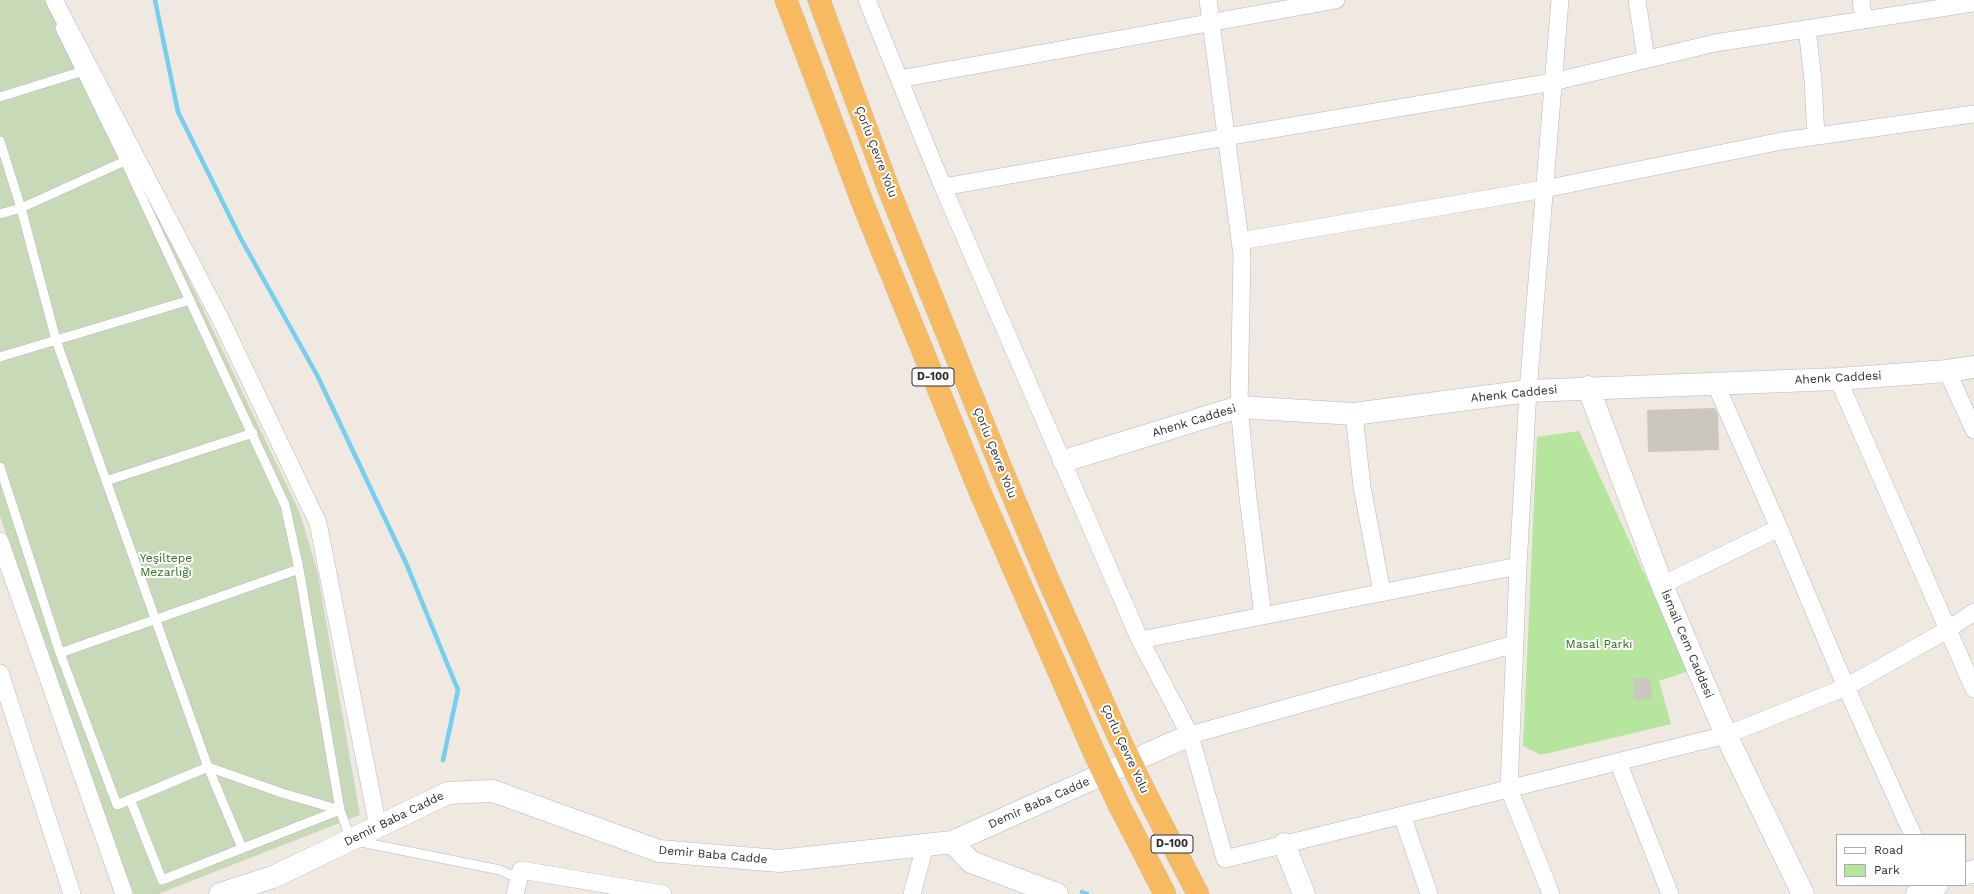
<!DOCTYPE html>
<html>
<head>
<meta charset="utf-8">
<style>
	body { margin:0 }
	#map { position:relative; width:1974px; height:894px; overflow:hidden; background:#efe9e1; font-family:"Work Sans",sans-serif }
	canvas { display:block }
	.legend { position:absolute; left:1836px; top:834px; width:130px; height:52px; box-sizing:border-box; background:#fff; border:1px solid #ababab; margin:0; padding:5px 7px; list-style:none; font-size:12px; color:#2e2e2e }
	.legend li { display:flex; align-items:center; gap:8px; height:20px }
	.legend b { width:20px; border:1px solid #ababab }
</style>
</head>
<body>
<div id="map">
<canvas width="1974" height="894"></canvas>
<ul class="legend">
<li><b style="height:5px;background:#fff"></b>Road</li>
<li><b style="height:11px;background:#b6e59e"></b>Park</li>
</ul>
</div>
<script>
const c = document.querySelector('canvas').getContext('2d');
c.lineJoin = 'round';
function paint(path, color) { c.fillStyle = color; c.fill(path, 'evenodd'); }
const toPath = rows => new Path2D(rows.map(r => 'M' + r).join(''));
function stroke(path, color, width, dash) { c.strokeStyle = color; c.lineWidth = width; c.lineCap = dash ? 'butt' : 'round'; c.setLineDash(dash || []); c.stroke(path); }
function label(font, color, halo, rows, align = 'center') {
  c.font = font + ' "Work Sans",sans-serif'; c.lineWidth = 4; c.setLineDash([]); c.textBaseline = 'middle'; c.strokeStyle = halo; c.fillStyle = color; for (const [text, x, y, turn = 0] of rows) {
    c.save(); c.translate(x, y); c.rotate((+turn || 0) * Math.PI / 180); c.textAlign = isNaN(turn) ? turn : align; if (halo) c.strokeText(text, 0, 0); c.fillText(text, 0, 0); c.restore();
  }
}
const green = toPath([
	[1579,431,1689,671,1659,681,1671,724,1541,755,1523,746,1537,437]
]);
const cemetery = toPath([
	[0,0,56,0,300,513,317,570,360,815,158,894,134,894,87,774,0,516]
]);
const stream = toPath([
	[155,0,178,112,241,239,317,375,406,563,458,690,443,760],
	[1082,892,1087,894]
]);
const building = toPath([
	[1715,408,1718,414,1719,450,1648,452,1647,410],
	[1651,678,1652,699,1634,700,1633,679]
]);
const service = toPath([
	[60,28,125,161,285,505,299,569,340,810,351,840,500,870,510,875,521,870],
	[0,97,80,72],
	[0,141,21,208,56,340,208,767,242,848],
	[0,214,21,208,125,161],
	[0,357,190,300],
	[0,467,60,653,117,805,208,767,282,793,340,810],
	[106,481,253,433],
	[60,653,299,569],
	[130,799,162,880,340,810]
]);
const minor = toPath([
	[54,0,222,322,318,523,378,827],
	[867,0,943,187,1140,640,1190,735,1225,859,1726,735,1846,687,1947,630,1974,612],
	[1208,0,1242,255,1239,407,1248,498,1263,616],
	[1637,0,1646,59],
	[1861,0,1864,20],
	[1807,29,1813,80,1816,136],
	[899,79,1336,0],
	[943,187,1226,137,1553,82,1715,43,1974,3],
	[1240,241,1544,189,1782,141,1974,114],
	[1947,371,1974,430],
	[1838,379,1974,689],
	[1715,383,1779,528,1846,687,1913,835],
	[1354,414,1362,487,1382,592],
	[0,541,124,894],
	[1662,585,1779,528],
	[1140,640,1518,566],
	[0,673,72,894],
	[1190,735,1515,644],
	[1618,762,1670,894],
	[1402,815,1429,894],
	[515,894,521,870,663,894],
	[912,894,925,846],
	[1551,894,1509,789,1518,566,1528,391,1560,0]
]);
const tertiary = toPath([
	[1588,387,1662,585,1726,735,1803,894],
	[1064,461,1239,407,1354,414,1528,391,1838,379,1947,371,1974,367],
	[952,842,971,862,1057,894],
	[1284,844,1304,894],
	[1965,874,1974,871],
	[220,894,273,877,448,793,493,791,659,851,779,861,952,842,1190,735],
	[1917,894,1937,885]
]);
const trunk = toPath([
	[786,0,863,204,980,492,1093,750],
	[819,0,889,190,1004,475,1047,577,1119,738],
	[1146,794,1198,894],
	[1120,807,1165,894]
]);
const trunkBridge = toPath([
	[1119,738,1146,794],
	[1093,750,1120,807]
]);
const shields = [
	[933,377,42],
	[1172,844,42]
];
const shieldNames = [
	["D-100",933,377],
	["D-100",1172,844]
];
const streetNames = [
	["Çorlu Çevre Yolu",876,152,69],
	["Ahenk Caddesi",1838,378,-3],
	["Ahenk Caddesi",1514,394,-6],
	["Ahenk Caddesi",1194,421,-17],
	["Çorlu Çevre Yolu",995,453,68],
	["İsmail Cem Caddesi",1687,644,67],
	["Çorlu Çevre Yolu",1125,749,65],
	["Demir Baba Cadde",1039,803,-24],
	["Demir Baba Cadde",394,819,-26],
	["Demir Baba Cadde",713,855,5]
];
const parkNames = [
	["Yeşiltepe",166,558],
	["Mezarlığı",166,572],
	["Masal Parkı",1599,644]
];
paint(green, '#b6e59e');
paint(cemetery, '#c8d9b8');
stroke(stream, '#75cff0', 4.5);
paint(building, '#cbc7bf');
stroke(service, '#b4b7c1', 10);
stroke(minor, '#b4b7c1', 18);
stroke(tertiary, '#b4b7c1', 23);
stroke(trunk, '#c9c9c9', 23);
stroke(service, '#fff', 9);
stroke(minor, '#fff', 17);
stroke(tertiary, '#fff', 22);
stroke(trunk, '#f8ba60', 22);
stroke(trunkBridge, '#c9c9c9', 23, []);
stroke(trunkBridge, '#f8ba60', 22);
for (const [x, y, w] of shields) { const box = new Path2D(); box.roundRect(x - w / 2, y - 9, w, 18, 3); c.fillStyle = '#fff'; c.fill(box); stroke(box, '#2e2e2e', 1); }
label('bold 11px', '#2e2e2e', null, shieldNames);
label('12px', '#2e2e2e', '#fff', streetNames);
label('12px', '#2c6e1b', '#fff', parkNames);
</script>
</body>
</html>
